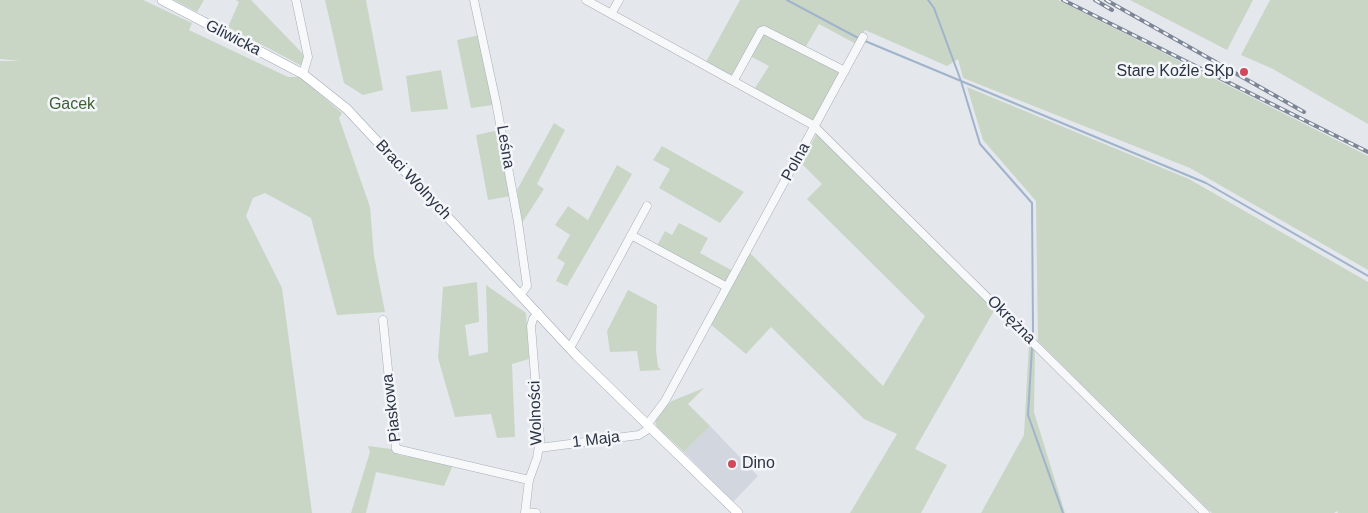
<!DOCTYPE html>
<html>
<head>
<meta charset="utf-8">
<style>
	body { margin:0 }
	canvas { display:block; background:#e4e7ec }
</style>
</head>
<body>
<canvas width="1368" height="513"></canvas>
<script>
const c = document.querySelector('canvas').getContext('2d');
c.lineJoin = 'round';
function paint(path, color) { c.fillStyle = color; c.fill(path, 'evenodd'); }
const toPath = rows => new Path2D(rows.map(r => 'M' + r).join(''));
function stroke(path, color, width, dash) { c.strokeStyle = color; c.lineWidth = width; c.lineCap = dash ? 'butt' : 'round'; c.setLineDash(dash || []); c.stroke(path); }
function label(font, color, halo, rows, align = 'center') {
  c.font = font + ' Helvetica,sans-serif'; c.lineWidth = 5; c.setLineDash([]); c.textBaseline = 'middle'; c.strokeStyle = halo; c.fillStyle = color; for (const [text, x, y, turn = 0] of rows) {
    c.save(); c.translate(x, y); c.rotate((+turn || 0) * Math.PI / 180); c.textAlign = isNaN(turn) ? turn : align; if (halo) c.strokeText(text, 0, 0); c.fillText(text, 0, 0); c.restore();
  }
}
const built = toPath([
	[710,426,758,476,733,502,684,452]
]);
const green = toPath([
	[0,0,143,0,192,23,189,30,288,77,300,77,342,113,339,118,370,207,374,256,385,312,337,315,311,218,265,193,253,198,246,216,282,288,312,513,0,513,0,61,20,61,0,59],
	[174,0,204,0,197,12],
	[236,0,251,0,303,54,304,61,302,66,228,27,239,2],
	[325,0,366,0,383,90,363,95,344,83],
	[740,0,1058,0,1368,156,1368,270,1190,168,963,78,958,59,947,66,865,30,856,44,819,24,805,48,765,28,732,78,706,62],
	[1130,0,1253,0,1227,50],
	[1270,0,1368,0,1368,124,1273,69,1241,55],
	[764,33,841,73,816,118,812,120,755,88,769,66,750,56],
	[480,35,493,105,471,108,457,40],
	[441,70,448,109,411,112,406,76],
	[967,87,1189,179,1368,282,1368,513,1338,513,1337,511,1334,513,1212,513,1038,341,1036,201,983,140],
	[554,123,565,130,537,184,544,189,522,223,517,190],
	[499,130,511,196,488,200,476,135],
	[817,133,995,309,915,449,947,465,921,513,850,513,897,434,864,419,771,327,746,354,709,323,749,252,883,386,925,316,807,199,822,184,801,163],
	[662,146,744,192,720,223,659,188,670,169,653,160],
	[617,165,632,174,567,286,556,281,565,263,557,258,570,235,555,225,568,206,588,220],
	[679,223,708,238,700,253,733,271,726,283,657,246,665,231,672,235],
	[477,282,479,322,465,325,469,356,488,352,486,285,526,313,529,359,512,364,515,437,497,438,491,414,455,417,438,358,443,287],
	[628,290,657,305,656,350,658,367,661,370,640,371,637,351,610,352,607,331],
	[1029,343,1035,348,1034,412,1065,513,981,513,1024,435],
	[704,388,688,404,710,426,684,452,657,427,655,421,659,412,672,401],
	[368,446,391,449,399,455,453,465,444,486,376,472,366,513,351,513,370,452]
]);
const stream = toPath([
	[787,0,860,39],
	[928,0,934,8,961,81,980,144,1032,203,1033,332],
	[865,41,1206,183,1368,276],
	[1032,348,1028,415,1063,513]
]);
const minor = toPath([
	[296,0,308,57,303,74],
	[474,0,496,102,518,222,527,286,521,294],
	[586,0,813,125,1205,513],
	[611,14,619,0],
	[734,80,761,31,764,30,845,71],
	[631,235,727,287],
	[383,320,396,449,529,480],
	[570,348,647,206],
	[647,425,665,401,863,37],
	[539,448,639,435,650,428],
	[525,512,536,513],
	[525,513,529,480,537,458,540,440,531,326,533,319,538,313]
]);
const major = toPath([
	[162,0,303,74,347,109,577,356,738,513]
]);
const rail = toPath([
	[1063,0,1368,152],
	[1095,0,1112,10],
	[1106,0,1304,112]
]);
const markers = [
	[1244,72,5,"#d1495b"],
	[732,464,5,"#d1495b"]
];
const streetNames = [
	["Gliwicka",233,38,27],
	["Leśna",505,147,80],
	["Polna",796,162,-61],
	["Braci Wolnych",413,180,47],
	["Okrężna",1011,320,45],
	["Piaskowa",392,408,-97],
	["Wolności",536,413,-92],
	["1 Maja",596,440,-7]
];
const poiNames = [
	["Stare Koźle SKp",1234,72],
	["Dino",742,464,"left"]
];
const parkNames = [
	["Gacek",72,105]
];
paint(built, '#d2d6de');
paint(green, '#c9d6c5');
stroke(stream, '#9fb4cc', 2);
stroke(minor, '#a9aeb7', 9);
stroke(major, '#a3abb8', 10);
stroke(minor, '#f7f8fa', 8);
stroke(major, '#fff', 9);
stroke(rail, '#7d8696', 4);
stroke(rail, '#f4f6f9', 2, [5.5]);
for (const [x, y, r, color] of markers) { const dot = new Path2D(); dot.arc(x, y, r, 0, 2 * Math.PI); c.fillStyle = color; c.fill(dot); stroke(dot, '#f4f6f9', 2); }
label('16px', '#2b3445', '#f4f6f9', streetNames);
label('16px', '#2b3445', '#f4f6f9', poiNames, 'right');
label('16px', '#3f6138', '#f4f6f9', parkNames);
</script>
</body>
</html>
